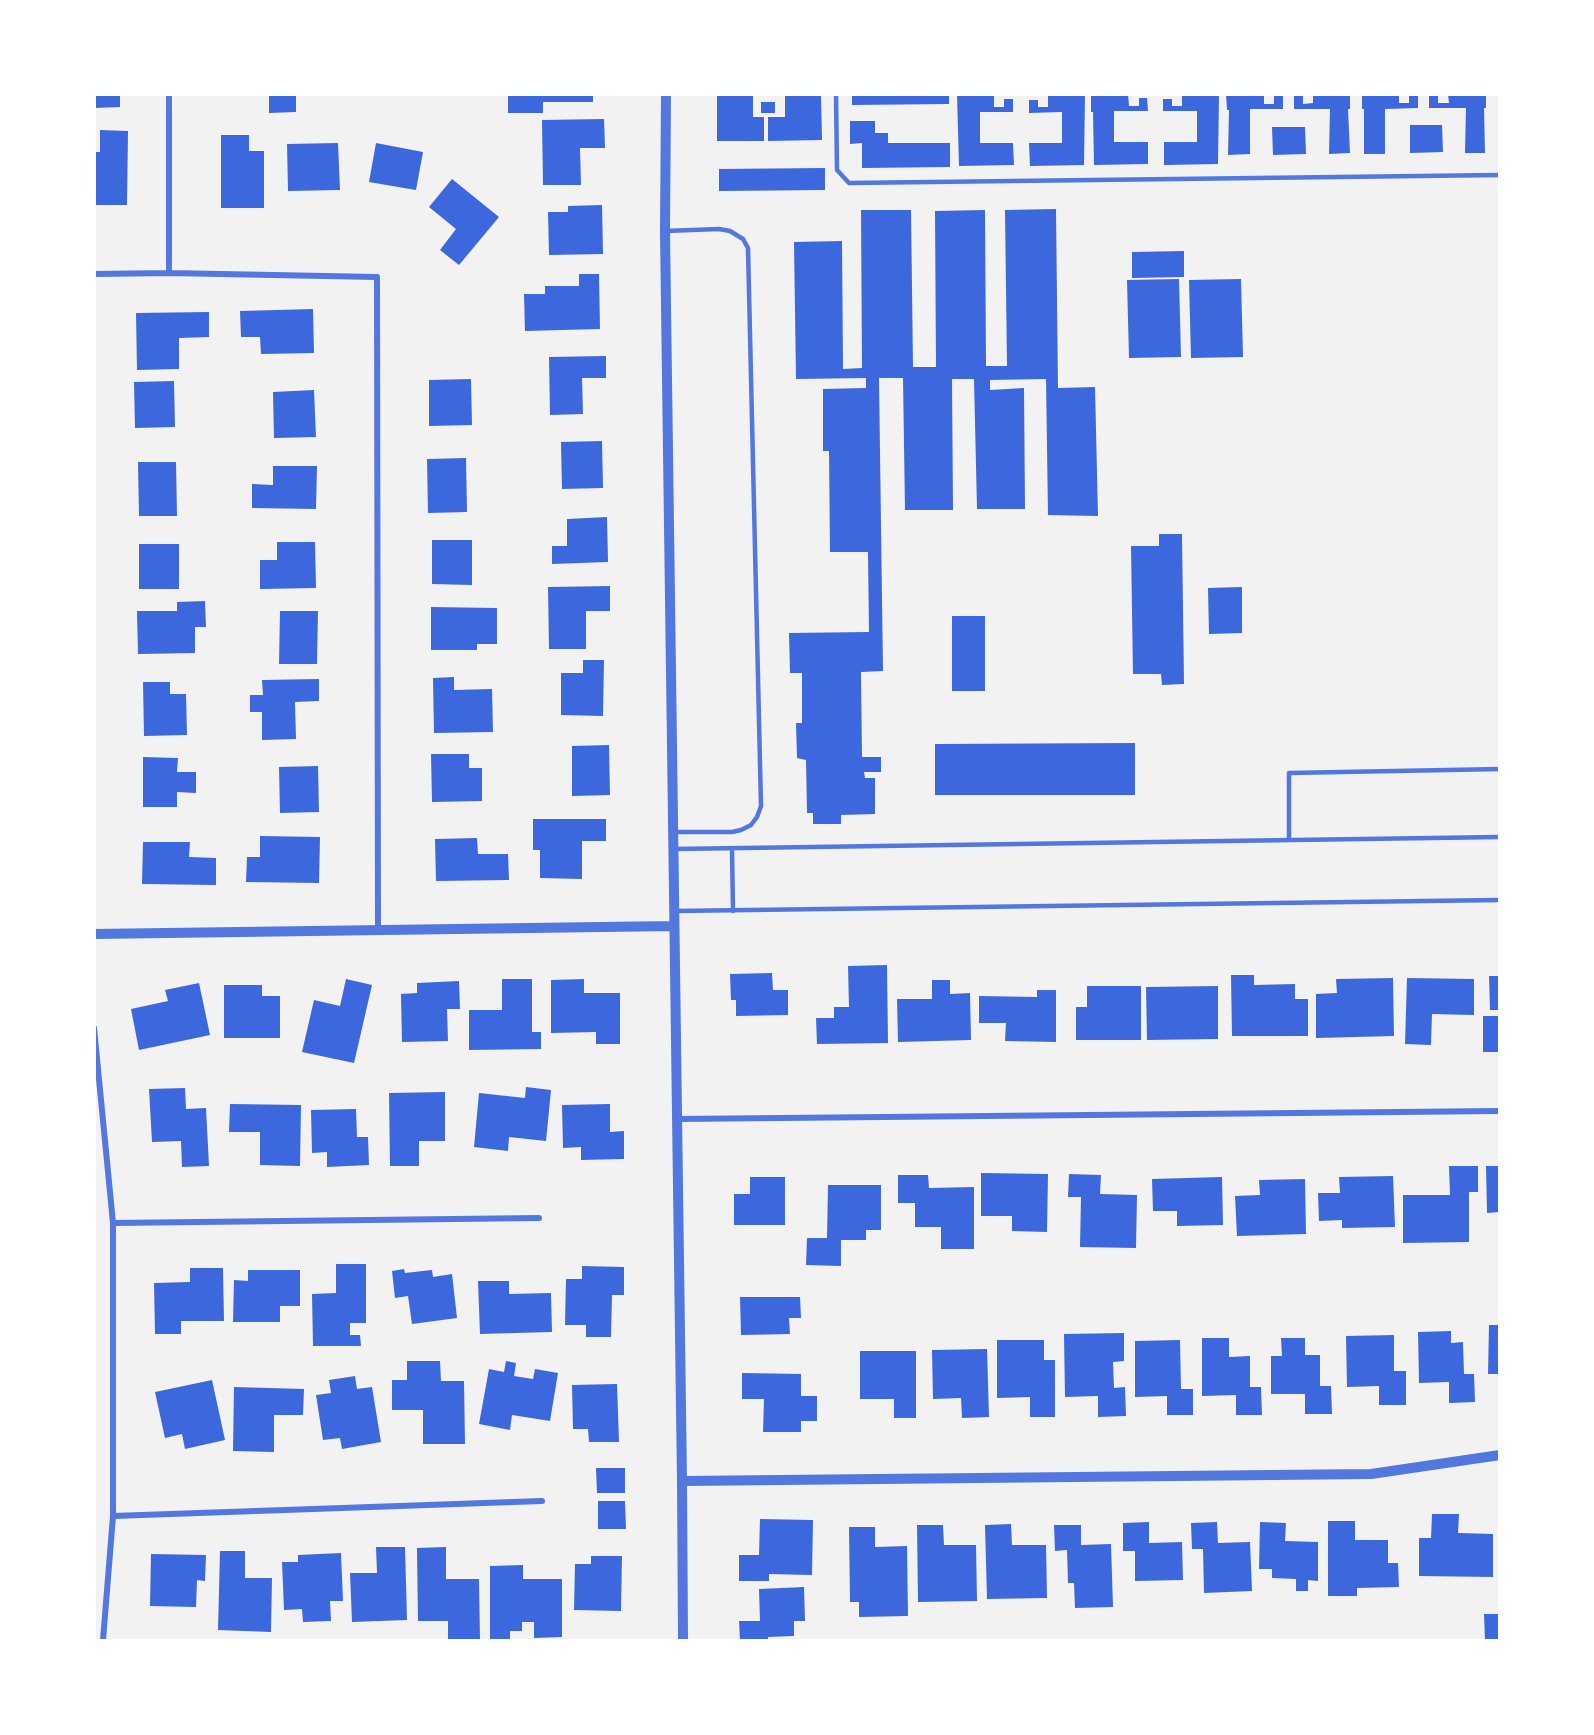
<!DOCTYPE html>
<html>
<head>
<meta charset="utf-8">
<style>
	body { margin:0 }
	#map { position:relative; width:1594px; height:1735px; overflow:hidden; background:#f2f2f2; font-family:Cabin,sans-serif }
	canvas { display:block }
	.frame { position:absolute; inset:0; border:96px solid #fff; pointer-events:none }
</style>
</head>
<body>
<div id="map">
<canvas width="1594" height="1735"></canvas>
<div class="frame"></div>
</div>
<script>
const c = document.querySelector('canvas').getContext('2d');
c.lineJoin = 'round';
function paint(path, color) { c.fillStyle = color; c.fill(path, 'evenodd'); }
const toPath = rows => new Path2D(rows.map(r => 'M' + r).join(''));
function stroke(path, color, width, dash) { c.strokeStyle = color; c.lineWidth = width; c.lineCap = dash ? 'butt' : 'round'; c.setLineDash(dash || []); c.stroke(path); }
const building = toPath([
	[94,94,120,94,120,107,94,108],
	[269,94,296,94,296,112,269,113],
	[508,94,593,94,593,102,543,102,543,113,508,113],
	[717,94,753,94,753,117,764,117,764,141,717,141],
	[785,94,821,94,822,140,768,141,768,117,785,117],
	[852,94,949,94,949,104,852,105],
	[957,94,994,94,994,107,1004,107,1004,99,1013,99,1013,112,980,112,980,143,1013,143,1014,165,959,166],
	[1048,94,1085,94,1084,165,1030,166,1029,143,1062,143,1062,112,1029,113,1029,100,1038,100,1038,107,1048,107],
	[1091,94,1128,94,1129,106,1139,106,1139,98,1147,98,1148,111,1114,111,1114,142,1148,142,1148,164,1094,165,1093,112,1091,112],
	[1182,94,1219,94,1218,164,1164,165,1164,142,1197,142,1197,111,1163,111,1163,99,1172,99,1172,106,1182,106],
	[1226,94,1264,94,1264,104,1274,104,1274,96,1283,96,1283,109,1250,109,1250,154,1228,155,1229,110,1227,110],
	[1313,94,1350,94,1350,109,1348,109,1350,153,1329,154,1330,109,1294,109,1294,96,1303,96,1303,104,1313,103],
	[1362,94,1399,94,1399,103,1409,103,1409,96,1418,96,1418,108,1385,109,1385,154,1364,154,1364,109,1362,109],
	[1448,94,1486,94,1486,108,1484,108,1485,153,1465,153,1466,108,1429,108,1429,96,1438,96,1438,103,1449,103],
	[761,102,775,102,775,113,761,113],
	[604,119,605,148,580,148,581,185,543,185,542,120],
	[850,121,875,121,875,133,888,133,888,143,950,143,950,167,862,168,862,143,850,144],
	[1410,125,1442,125,1443,152,1410,153],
	[1272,127,1305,127,1306,154,1273,155],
	[100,130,128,131,127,205,94,205,94,152,100,152],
	[221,135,249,135,249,151,264,151,264,208,221,208],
	[338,143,340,190,288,191,287,144],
	[376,143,423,152,416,190,369,182],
	[825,168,825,190,719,191,719,169],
	[452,179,499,217,459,265,440,250,456,229,429,207],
	[602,205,603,254,549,255,548,212,568,212,568,206],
	[1056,209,1058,388,1095,387,1098,516,1048,515,1046,379,990,380,990,390,1024,388,1025,509,977,509,974,379,952,379,953,510,905,510,903,378,879,378,883,671,861,672,862,757,881,757,881,772,864,772,865,778,875,778,875,814,841,815,841,824,813,824,813,813,807,813,806,760,797,758,796,723,802,723,802,673,790,673,789,633,869,632,868,552,830,552,829,451,823,451,823,389,866,388,866,378,796,379,794,242,842,241,843,369,862,368,861,210,911,210,913,367,936,367,935,211,985,210,986,366,1007,366,1005,210],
	[1184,251,1184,277,1132,278,1132,252],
	[579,274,599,274,600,329,525,331,524,294,545,294,545,286,579,286],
	[1179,279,1181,357,1129,358,1127,280],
	[1241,279,1243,357,1191,358,1189,280],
	[313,309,314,353,261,354,260,337,241,337,240,311],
	[209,312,209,337,179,338,179,369,137,370,136,313],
	[606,356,606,378,582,378,583,414,550,415,549,357],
	[471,379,472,425,429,426,429,380],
	[174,381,175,427,135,428,134,382],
	[314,390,316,437,274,438,273,392],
	[602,441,603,488,562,489,561,442],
	[466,458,467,512,428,513,427,459],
	[138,462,176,462,177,516,139,516],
	[273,466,317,466,316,509,252,508,252,484,273,485],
	[607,517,608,562,552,564,552,546,567,546,567,519],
	[1159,534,1182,534,1184,684,1162,685,1161,674,1133,674,1131,546,1159,546],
	[432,540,472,540,472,585,432,584],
	[277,542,315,542,316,588,260,589,260,560,277,560],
	[139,544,179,544,179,589,139,589],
	[610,586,610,611,586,611,586,649,549,649,548,587],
	[1242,587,1242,633,1209,634,1208,588],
	[205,601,206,627,195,627,195,653,138,654,137,611,177,611,177,602],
	[431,607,497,608,497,644,477,644,477,650,431,650],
	[280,611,318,611,317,664,279,664],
	[952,616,985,616,985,691,952,691],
	[583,660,604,660,603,716,561,715,561,673,583,673],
	[454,677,454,690,492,689,493,732,434,733,433,678],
	[319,679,319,701,295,702,296,739,262,740,262,712,250,712,250,695,263,695,262,680],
	[143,682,170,682,170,694,186,694,187,735,144,736],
	[1135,743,1135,795,935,795,935,744],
	[609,745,610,795,572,796,572,746],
	[431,754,469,754,469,768,482,768,482,801,432,802],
	[143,757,178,758,177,772,196,772,196,793,177,792,177,807,143,807],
	[318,766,319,812,280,813,279,767],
	[533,819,606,819,606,841,582,841,582,879,540,878,540,850,533,850],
	[260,836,320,837,319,883,246,882,247,857,260,857],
	[477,838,478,854,508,854,509,880,436,881,435,839],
	[143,842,190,842,189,857,216,858,216,885,142,884],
	[887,965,888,1043,817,1044,816,1018,834,1018,834,1007,849,1007,848,966],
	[772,973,773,990,788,990,788,1015,736,1016,736,1000,731,1000,730,974],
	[1231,975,1254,975,1254,985,1295,984,1295,999,1308,999,1308,1036,1232,1036],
	[1489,976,1500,976,1500,1010,1490,1010],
	[1393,978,1394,1036,1316,1038,1316,994,1337,993,1336,979],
	[1407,978,1474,979,1474,1015,1432,1014,1431,1045,1405,1044],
	[346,979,372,985,354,1063,302,1052,314,1000,340,1006],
	[502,979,532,979,532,1032,541,1032,541,1049,469,1050,469,1010,502,1010],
	[584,979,584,993,620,993,620,1044,596,1044,596,1032,551,1033,551,980],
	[932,980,950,980,950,994,970,993,971,1040,898,1042,897,999,932,999],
	[459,981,460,1009,447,1009,448,1041,402,1042,401,994,417,993,417,983],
	[199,983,210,1035,139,1050,131,1009,168,1001,165,990],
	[224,985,262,985,262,996,280,996,280,1038,224,1038],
	[1087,986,1141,986,1141,1040,1076,1040,1076,1007,1087,1007],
	[1218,986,1218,1039,1147,1040,1146,987],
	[1037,990,1056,990,1056,1042,1005,1041,1006,1023,979,1023,979,996,1037,997],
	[1483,1016,1500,1016,1500,1052,1483,1052],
	[526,1087,551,1090,546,1141,509,1137,508,1151,474,1147,479,1093,525,1098],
	[185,1088,186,1109,206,1108,209,1166,182,1167,181,1141,152,1142,149,1089],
	[445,1092,445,1141,419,1141,419,1166,390,1166,389,1093],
	[230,1104,301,1105,300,1166,260,1165,260,1132,229,1132],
	[610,1104,610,1132,624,1131,624,1159,581,1160,581,1147,563,1148,562,1105],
	[356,1109,357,1137,368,1137,369,1165,327,1167,327,1152,312,1153,311,1110],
	[1449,1166,1478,1166,1478,1192,1469,1192,1469,1242,1403,1243,1403,1195,1450,1195],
	[1486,1166,1500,1166,1500,1212,1487,1213],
	[981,1173,1048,1174,1047,1232,1012,1231,1012,1216,981,1216],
	[1069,1174,1101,1175,1100,1194,1137,1195,1136,1248,1080,1247,1081,1197,1068,1197],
	[898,1175,928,1175,929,1188,974,1187,974,1249,941,1249,941,1227,915,1227,915,1203,898,1203],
	[1393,1176,1395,1227,1342,1228,1342,1220,1319,1221,1318,1193,1340,1193,1339,1177],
	[750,1177,785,1177,785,1225,734,1225,734,1194,750,1194],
	[1222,1177,1223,1225,1177,1226,1177,1211,1153,1211,1152,1179],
	[1305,1179,1306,1234,1237,1236,1235,1196,1260,1195,1259,1180],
	[828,1185,881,1185,881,1230,866,1230,866,1240,841,1240,841,1266,806,1265,807,1238,827,1238],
	[336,1264,366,1264,366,1323,350,1323,350,1335,360,1335,361,1346,313,1346,312,1294,336,1293],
	[582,1266,624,1267,624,1295,612,1295,611,1337,586,1337,586,1325,565,1325,566,1279,582,1279],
	[190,1268,223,1268,224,1321,181,1321,181,1334,155,1334,154,1283,190,1282],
	[404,1269,405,1273,432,1270,433,1277,452,1274,457,1318,412,1324,408,1296,395,1298,392,1271],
	[248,1270,300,1270,300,1306,280,1306,280,1322,233,1322,234,1280,248,1281],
	[478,1281,509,1281,509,1294,551,1293,552,1332,480,1334],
	[740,1297,800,1297,801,1318,789,1318,790,1334,741,1335],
	[1489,1325,1500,1325,1500,1374,1488,1374],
	[1451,1331,1451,1343,1463,1342,1464,1374,1474,1374,1475,1402,1449,1403,1449,1382,1419,1383,1418,1332],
	[1124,1333,1124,1361,1113,1362,1114,1388,1125,1387,1126,1416,1098,1417,1098,1396,1065,1397,1064,1334],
	[1394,1335,1394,1371,1406,1371,1406,1405,1379,1405,1379,1386,1347,1387,1346,1336],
	[1202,1338,1229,1338,1229,1357,1250,1356,1250,1387,1261,1387,1262,1415,1236,1415,1236,1395,1202,1396],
	[1281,1338,1305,1338,1305,1355,1320,1355,1320,1386,1331,1386,1332,1414,1305,1414,1305,1394,1271,1394,1271,1356,1282,1356],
	[997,1340,1044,1340,1044,1360,1055,1360,1055,1417,1030,1417,1030,1397,997,1398],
	[1180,1340,1181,1389,1193,1389,1193,1415,1167,1415,1167,1396,1135,1397,1135,1341],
	[987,1349,989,1417,962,1418,961,1398,933,1399,932,1350],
	[860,1351,916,1351,916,1418,894,1418,894,1399,860,1399],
	[407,1361,440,1361,441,1381,464,1381,465,1444,423,1444,423,1410,392,1410,392,1380,407,1380],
	[506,1361,516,1363,514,1376,533,1379,535,1369,558,1373,550,1421,512,1415,510,1430,479,1424,489,1369,504,1372],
	[742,1373,801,1374,801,1396,817,1396,817,1421,801,1421,801,1432,763,1432,764,1399,742,1399],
	[355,1376,357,1389,372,1387,381,1442,342,1449,340,1438,323,1440,316,1395,331,1393,329,1380],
	[212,1380,225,1440,185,1449,182,1434,165,1438,155,1392],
	[617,1384,619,1442,589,1442,588,1429,573,1429,572,1385],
	[234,1387,304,1389,303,1415,274,1415,274,1452,233,1451],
	[596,1468,625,1468,625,1493,597,1493],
	[598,1501,625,1501,626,1529,598,1529],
	[1432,1514,1459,1514,1458,1533,1493,1534,1493,1577,1419,1576,1419,1538,1431,1538],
	[760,1519,813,1520,812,1575,769,1574,769,1581,739,1581,739,1555,759,1555],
	[1328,1521,1355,1521,1355,1540,1388,1540,1388,1563,1398,1563,1399,1587,1357,1588,1357,1596,1328,1596],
	[1149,1522,1149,1543,1182,1542,1183,1580,1135,1581,1135,1551,1123,1551,1123,1523],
	[1217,1522,1218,1543,1250,1542,1252,1591,1204,1593,1203,1549,1192,1549,1191,1523],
	[1260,1522,1286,1523,1285,1541,1318,1542,1318,1581,1308,1580,1308,1591,1296,1591,1296,1579,1272,1578,1272,1569,1259,1569],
	[1011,1524,1012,1545,1046,1545,1047,1598,987,1599,985,1525],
	[917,1525,943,1525,944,1545,976,1545,977,1601,918,1602],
	[1054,1525,1081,1525,1081,1545,1111,1544,1113,1607,1075,1608,1074,1583,1068,1583,1067,1550,1055,1551],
	[849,1527,875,1527,875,1547,907,1546,908,1616,859,1617,859,1602,850,1602],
	[376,1547,405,1547,407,1620,352,1622,350,1573,377,1573],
	[446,1547,446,1579,479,1579,480,1640,448,1640,448,1621,418,1621,417,1548],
	[220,1551,245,1551,245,1578,272,1578,271,1632,218,1630],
	[341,1553,343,1601,330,1601,331,1621,303,1622,302,1609,284,1610,282,1562,298,1562,298,1555],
	[151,1554,206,1555,205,1581,197,1580,196,1607,150,1606],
	[591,1556,622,1556,621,1611,574,1610,575,1564,591,1564],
	[523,1565,523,1579,562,1579,562,1637,534,1638,534,1622,522,1622,522,1631,510,1631,510,1640,490,1640,490,1566],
	[804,1587,805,1621,794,1621,794,1636,768,1637,768,1640,740,1640,739,1621,760,1621,759,1589],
	[1484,1614,1500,1614,1500,1640,1485,1640]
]);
const service = toPath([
	[836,94,837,170,849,183,1500,175],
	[665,231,719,229,730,231,743,239,748,248,761,806,757,817,751,825,741,830,732,832,673,832],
	[1289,840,1289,773,1500,769],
	[674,849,1500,837],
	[732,849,733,911],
	[674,911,1500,900]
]);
const minor = toPath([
	[169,273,169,94],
	[94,274,169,273,377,277,378,930],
	[94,1028,113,1223,113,1516,103,1640],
	[677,1119,1500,1111],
	[113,1223,539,1218],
	[113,1516,542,1501]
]);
const tertiary = toPath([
	[666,94,665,231,682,1481,683,1640],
	[94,934,674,926],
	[682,1481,1371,1474,1500,1455]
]);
paint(building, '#3d67dc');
stroke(service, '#5277de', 4.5);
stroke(minor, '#5277de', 6);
stroke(tertiary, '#5277de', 10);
</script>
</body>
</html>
